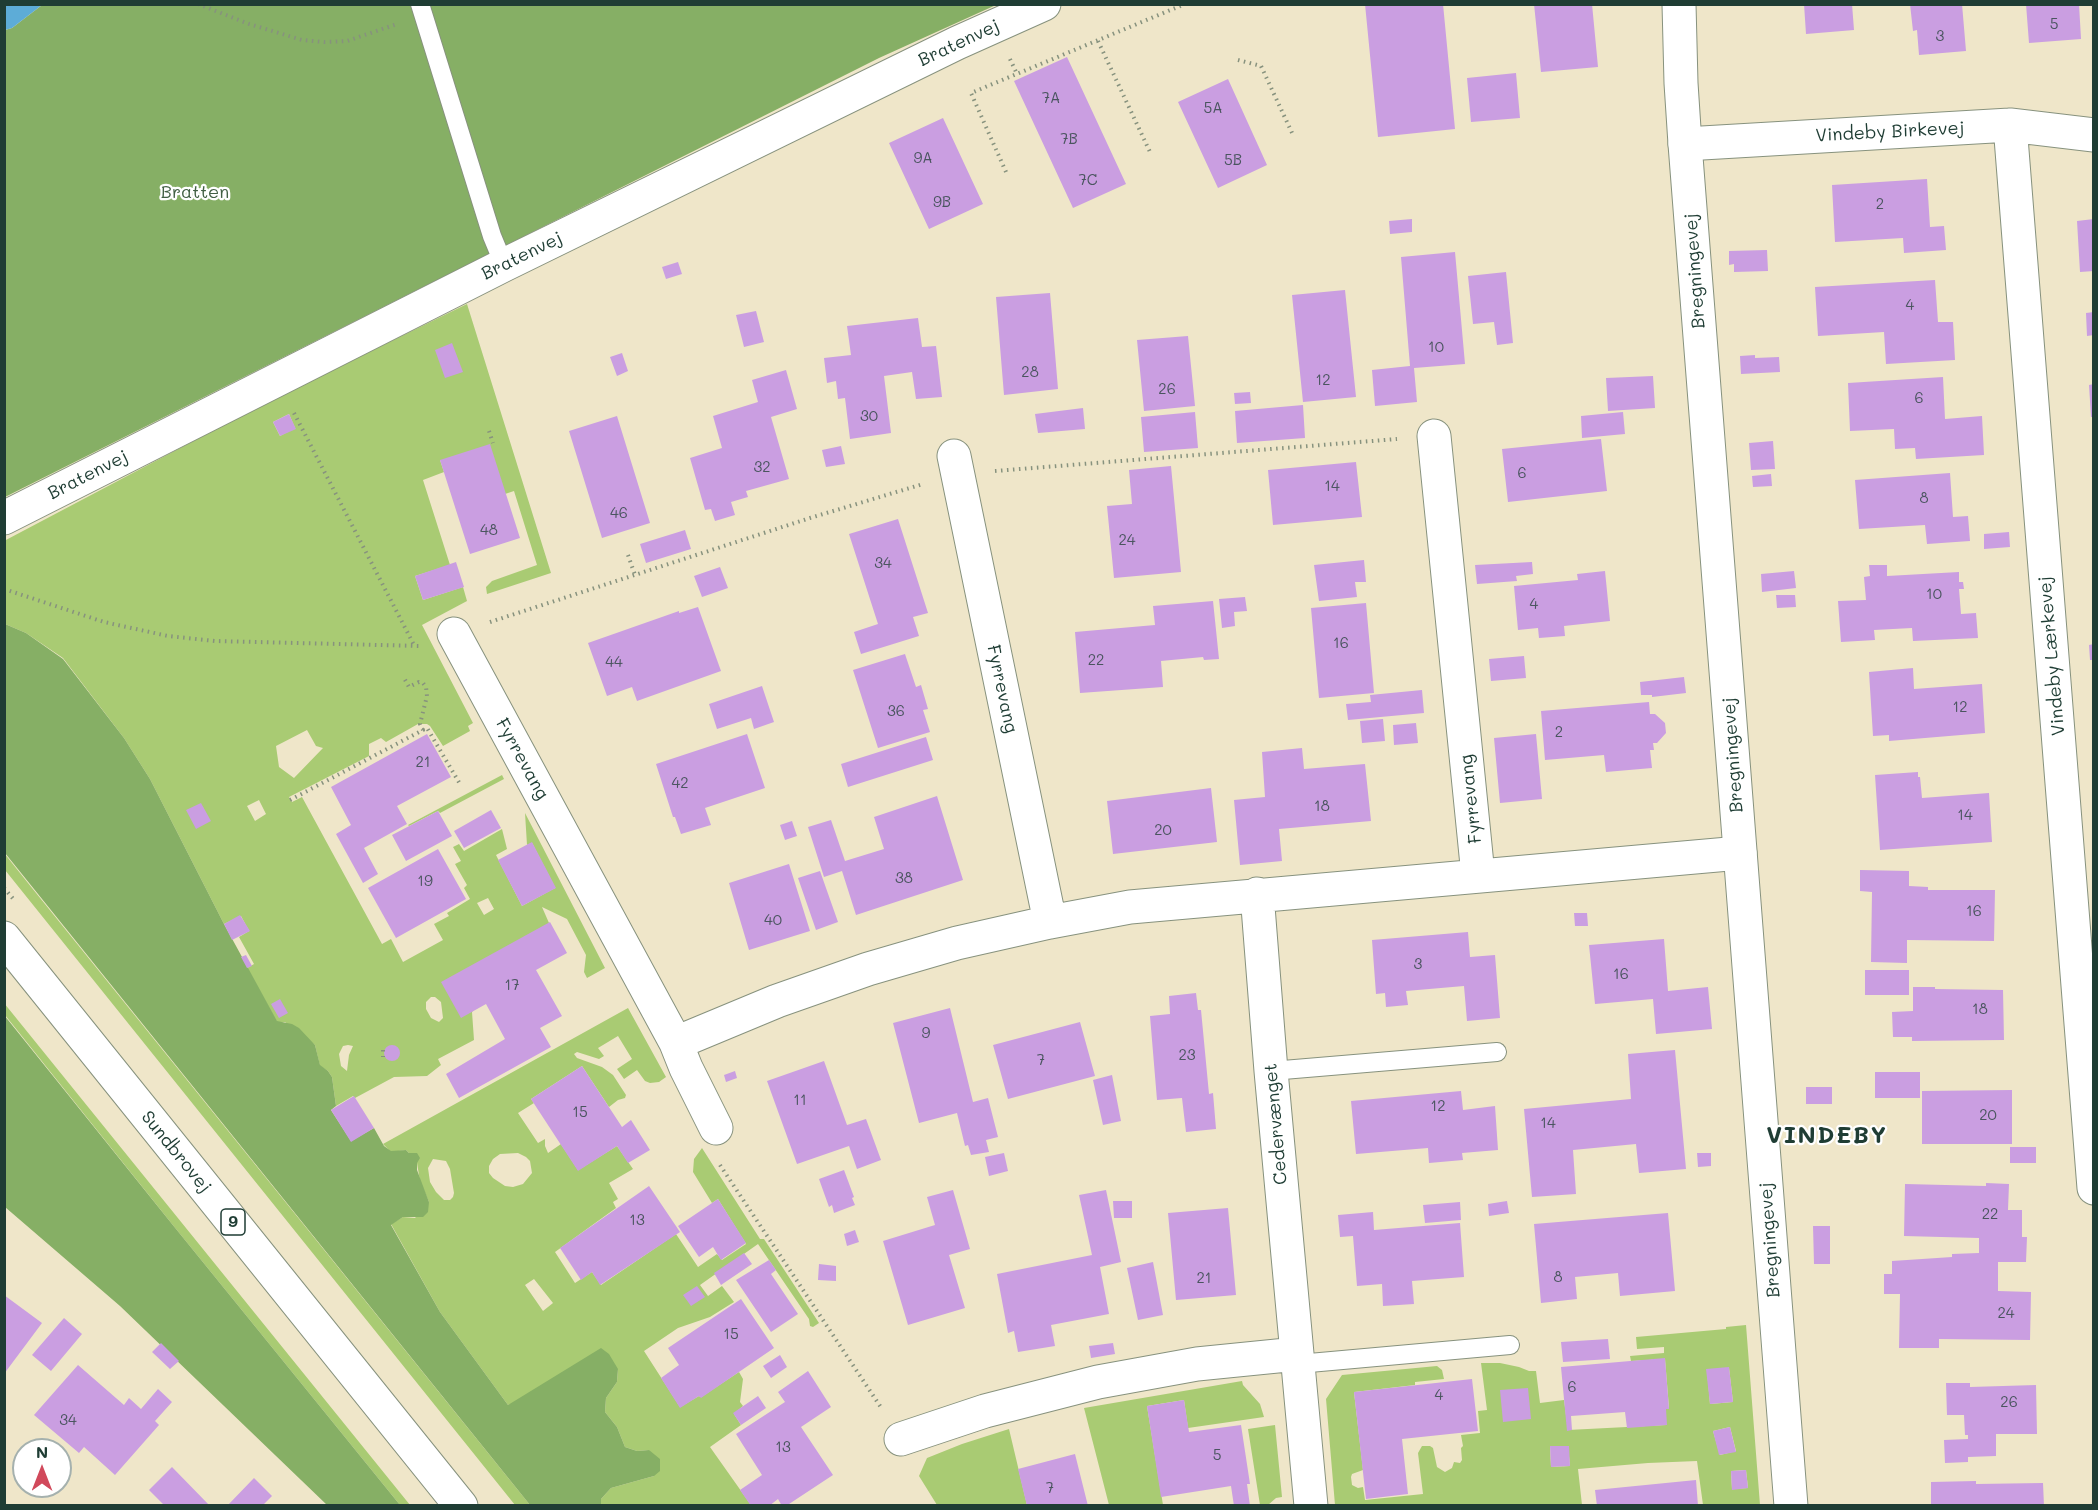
<!DOCTYPE html>
<html>
<head>
<meta charset="utf-8">
<style>
	body { margin:0 }
	#map { position:relative; width:2098px; height:1510px; overflow:hidden; background:#efe6c9; font-family:Mali,sans-serif }
	canvas { display:block }
	.frame { position:absolute; inset:0; border:6px solid #1f3d34; pointer-events:none }
	.north { position:absolute; left:12px; top:1438px; width:60px; height:60px; box-sizing:border-box; background:#fff; border:2px solid #a5b1ae; border-radius:50%; rotate:0deg; font-size:16px; font-weight:700; line-height:24px; text-align:center; color:#1f3d34 }
	.north::after { content:''; display:block; margin:auto; width:21px; height:27px; background:#d1495b; clip-path:polygon(50% 0,100% 100%,50% 72%,0 100%) }
</style>
</head>
<body>
<div id="map">
<canvas width="2098" height="1510"></canvas>
<div class="frame"></div>
<div class="north">N</div>
</div>
<script>
const c = document.querySelector('canvas').getContext('2d');
c.lineJoin = 'round';
function paint(path, color) { c.fillStyle = color; c.fill(path, 'evenodd'); }
const toPath = rows => new Path2D(rows.map(r => 'M' + r).join(''));
function stroke(path, color, width, dash) { c.strokeStyle = color; c.lineWidth = width; c.lineCap = dash ? 'butt' : 'round'; c.setLineDash(dash || []); c.stroke(path); }
function label(font, color, halo, rows, align = 'center') {
  c.font = font + ' Mali,sans-serif'; c.lineWidth = 4.5; c.setLineDash([]); c.textBaseline = 'middle'; c.strokeStyle = halo; c.fillStyle = color; for (const [text, x, y, turn = 0] of rows) {
    c.save(); c.translate(x, y); c.rotate((+turn || 0) * Math.PI / 180); c.textAlign = isNaN(turn) ? turn : align; if (halo) c.strokeText(text, 0, 0); c.fillText(text, 0, 0); c.restore();
  }
}
const green = toPath([
	[467,304,551,573,487,594,486,587,492,581,537,565,514,491,505,494,440,460,444,472,423,480,450,565,415,576,423,600,463,587,467,601,422,625,473,723,468,726,470,731,443,746,430,726,427,724,418,724,386,742,381,738,369,744,369,756,289,797,292,802,302,797,382,944,391,939,403,962,443,940,434,924,449,916,447,913,470,899,464,888,467,885,455,864,461,861,453,847,459,844,464,851,502,829,507,849,496,855,522,906,555,888,532,843,527,845,525,813,605,968,587,978,584,972,586,955,567,919,542,907,549,923,472,1012,474,1040,438,1059,441,1065,427,1076,394,1077,355,1098,353,1096,336,1106,332,1077,328,1071,320,1066,315,1045,285,1022,277,1022,247,968,254,964,239,937,249,931,241,916,224,924,150,779,124,738,63,658,26,633,5,624,4,541,273,399],
	[289,414,295,428,280,436,273,422],
	[307,730,316,746,323,748,294,778,279,767,276,746],
	[259,800,266,814,255,821,247,806],
	[488,898,494,909,484,915,477,903],
	[431,997,435,997,441,1002,443,1018,439,1022,431,1018,426,1009,426,1002],
	[348,1045,353,1046,349,1055,347,1071,341,1066,339,1054,343,1046],
	[502,775,504,779,440,813,438,811,409,826,408,825],
	[4,853,32,888,530,1505,515,1505,5,870],
	[4,1003,410,1505,400,1505,172,1224,5,1015],
	[628,1008,666,1077,659,1082,650,1083,645,1081,637,1070,624,1079,617,1069,632,1059,618,1036,598,1048,604,1056,599,1059,577,1052,574,1054,577,1058,602,1067,613,1075,626,1095,625,1098,618,1100,609,1107,582,1066,531,1099,534,1103,518,1113,538,1143,545,1139,545,1146,548,1153,561,1144,578,1170,617,1146,633,1169,609,1183,618,1199,613,1202,616,1208,555,1252,575,1283,592,1272,601,1285,676,1234,698,1267,717,1254,722,1260,746,1244,718,1199,712,1203,693,1172,694,1159,702,1148,760,1239,764,1239,819,1323,813,1327,810,1326,809,1319,758,1244,700,1285,708,1296,722,1286,734,1302,710,1317,678,1328,644,1351,680,1407,699,1396,701,1397,739,1372,743,1379,740,1402,743,1406,734,1414,741,1425,710,1447,751,1505,601,1505,601,1499,611,1488,654,1476,649,1450,637,1451,625,1447,617,1427,605,1412,606,1398,617,1382,618,1369,508,1405,440,1312,391,1224,403,1217,415,1218,429,1202,420,1181,417,1163,409,1153,406,1150,391,1152,383,1144],
	[518,1153,526,1157,530,1161,532,1173,523,1184,513,1187,505,1186,493,1178,489,1173,489,1166,493,1159,500,1154],
	[433,1159,446,1161,450,1169,454,1193,453,1197,450,1200,444,1200,436,1192,430,1182,428,1168],
	[534,1279,553,1303,543,1311,525,1285],
	[1746,1325,1760,1505,1703,1505,1697,1461,1648,1463,1578,1469,1582,1505,1335,1505,1326,1399,1342,1375,1437,1366,1442,1370,1444,1379,1415,1382,1415,1385,1354,1392,1363,1470,1352,1474,1351,1477,1352,1485,1358,1488,1363,1487,1365,1500,1423,1494,1418,1453,1422,1446,1430,1446,1433,1448,1437,1467,1445,1472,1452,1468,1454,1462,1460,1463,1462,1460,1461,1448,1463,1446,1461,1435,1480,1433,1478,1411,1487,1410,1481,1363,1500,1363,1519,1367,1529,1371,1536,1371,1540,1403,1564,1400,1568,1430,1666,1425,1666,1409,1669,1408,1665,1359,1631,1361,1630,1356,1664,1353,1664,1347,1637,1349,1636,1337,1726,1329,1726,1327],
	[1729,1368,1733,1402,1710,1404,1707,1370],
	[1730,1427,1736,1451,1720,1455,1713,1431],
	[1550,1446,1568,1446,1570,1466,1551,1467],
	[1746,1470,1748,1488,1732,1489,1731,1471],
	[1242,1381,1243,1385,1260,1404,1264,1417,1188,1428,1184,1400,1147,1406,1163,1505,1109,1505,1084,1408],
	[1275,1425,1282,1497,1276,1498,1268,1505,1260,1505,1248,1429],
	[1009,1429,1027,1505,937,1505,919,1476,927,1458,962,1444]
]);
const forest = toPath([
	[42,5,996,5,879,58,5,497,5,30,12,28],
	[5,624,26,633,63,659,124,738,150,779,224,924,277,1021,292,1024,299,1028,315,1045,320,1065,328,1071,332,1077,336,1106,331,1110,351,1141,374,1128,384,1146,391,1151,406,1150,409,1153,417,1153,420,1158,417,1163,417,1170,429,1202,428,1212,423,1217,403,1217,391,1225,440,1312,508,1405,601,1348,609,1354,618,1369,617,1382,606,1398,605,1412,617,1427,625,1447,637,1451,649,1450,660,1459,660,1471,654,1476,611,1488,601,1499,601,1505,530,1505,5,853],
	[4,1015,172,1224,400,1505,327,1505,120,1306,5,1207]
]);
const water = toPath([
	[5,4,42,4,42,5,12,28,5,30]
]);
const building = toPath([
	[1365,4,1443,4,1455,129,1378,137],
	[1534,4,1592,4,1598,67,1541,72],
	[1804,4,1852,4,1854,30,1806,34],
	[1910,4,1962,4,1966,51,1919,55,1917,30,1913,31],
	[2026,4,2079,4,2081,39,2029,43],
	[1067,57,1126,184,1073,208,1014,81],
	[1516,73,1520,118,1471,122,1467,78],
	[1228,79,1267,165,1218,188,1178,102],
	[943,118,983,204,929,229,889,143],
	[1927,179,1930,227,1944,226,1946,250,1904,253,1903,238,1835,242,1832,185],
	[1412,219,1412,232,1390,234,1389,221],
	[2094,219,2094,271,2080,272,2077,221],
	[1767,250,1768,271,1734,272,1734,264,1729,265,1729,251],
	[1455,252,1465,364,1414,368,1417,402,1375,406,1372,370,1410,366,1401,257],
	[678,262,682,274,666,279,662,267],
	[1506,272,1513,343,1497,345,1494,322,1473,324,1468,276],
	[1935,280,1938,322,1953,322,1955,360,1886,364,1884,332,1818,336,1815,287],
	[1345,290,1356,397,1303,402,1292,295],
	[1050,293,1058,389,1004,395,996,297],
	[756,311,764,342,744,347,736,315],
	[2094,312,2094,335,2087,336,2086,313],
	[918,318,922,347,936,346,942,397,916,399,912,372,884,376,891,433,850,439,845,398,838,399,836,381,827,383,824,358,851,355,847,326],
	[1188,336,1195,406,1144,411,1137,340],
	[452,343,463,372,445,378,435,350],
	[622,353,628,371,617,376,610,357],
	[1755,355,1755,358,1779,357,1780,372,1741,374,1740,356],
	[786,370,797,409,771,417,789,479,746,491,748,497,731,502,735,515,715,521,711,509,705,510,690,458,722,448,713,416,758,402,752,380],
	[1653,376,1655,408,1608,411,1606,378],
	[1943,377,1945,419,1982,416,1984,455,1916,459,1915,448,1895,449,1894,429,1850,431,1848,383],
	[2094,384,2094,417,2091,417,2089,385],
	[1250,392,1251,403,1235,404,1234,393],
	[1303,405,1305,438,1237,443,1235,411],
	[1083,408,1085,429,1038,433,1035,414],
	[1195,412,1198,448,1144,452,1141,417],
	[1623,412,1625,434,1582,438,1581,416],
	[289,414,296,429,280,436,273,422],
	[617,416,650,523,602,538,569,431],
	[1601,439,1607,491,1508,502,1502,449],
	[1773,441,1775,469,1751,470,1749,443],
	[490,444,520,538,470,554,440,460],
	[841,446,845,464,826,467,822,450],
	[1356,462,1362,517,1273,525,1268,470],
	[1171,466,1181,572,1114,578,1107,506,1132,504,1129,470],
	[1950,473,1953,517,1968,516,1970,541,1927,544,1925,525,1859,529,1855,480],
	[1771,474,1772,486,1753,487,1752,476],
	[898,519,928,613,913,617,919,636,861,654,854,632,878,624,849,534],
	[685,530,691,549,646,563,640,544],
	[2009,532,2010,547,1984,549,1984,534],
	[1364,560,1366,582,1355,582,1357,597,1319,601,1314,565],
	[456,562,464,587,423,600,415,576],
	[1532,562,1533,574,1516,576,1517,581,1477,584,1475,565],
	[1869,565,1887,565,1887,576,1959,572,1959,582,1963,582,1964,589,1959,589,1961,614,1976,613,1978,638,1913,641,1912,628,1874,630,1875,640,1841,642,1838,601,1866,600,1864,577,1870,576],
	[720,567,728,588,702,597,694,576],
	[1605,571,1610,621,1564,626,1565,636,1539,638,1538,628,1518,630,1514,586,1578,580,1577,574],
	[1794,571,1796,588,1762,592,1761,574],
	[1776,595,1795,595,1796,607,1777,608],
	[1245,597,1247,611,1234,612,1235,626,1222,628,1219,599],
	[1213,601,1219,659,1204,660,1203,657,1161,661,1163,687,1080,693,1075,632,1155,625,1153,606],
	[1366,603,1374,693,1319,698,1311,608],
	[698,607,721,671,637,701,632,687,607,696,588,643,679,611,679,613],
	[2094,644,2094,660,2090,660,2089,645],
	[905,654,916,687,921,685,928,709,923,710,930,732,878,748,853,670],
	[1524,656,1526,678,1491,681,1489,659],
	[1913,668,1914,689,1982,684,1985,733,1889,741,1889,735,1873,736,1869,672],
	[1684,677,1686,693,1652,697,1652,695,1641,695,1640,682],
	[762,686,774,722,754,729,751,718,717,729,709,704],
	[1422,690,1424,713,1348,720,1346,704,1371,702,1370,695],
	[1649,702,1650,714,1655,714,1665,723,1666,733,1657,743,1653,743,1654,750,1650,750,1652,768,1606,772,1604,755,1545,760,1541,711],
	[1383,719,1385,741,1362,743,1360,721],
	[1416,723,1418,743,1394,745,1393,725],
	[427,734,451,777,397,806,407,824,364,848,378,874,363,883,336,834,351,825,331,787],
	[747,734,765,788,705,808,711,825,681,834,675,817,673,817,656,764],
	[1536,734,1542,799,1500,803,1494,738],
	[926,737,933,760,848,787,841,764],
	[1302,748,1304,769,1365,764,1371,821,1279,829,1282,861,1240,865,1234,800,1265,797,1262,752],
	[1918,772,1918,777,1920,777,1922,798,1989,793,1992,842,1880,850,1875,775],
	[1211,788,1217,842,1113,854,1107,801],
	[937,796,963,880,856,915,842,871,824,877,808,827,831,820,845,861,884,849,874,817],
	[201,803,211,821,196,829,186,810],
	[491,810,501,828,464,848,454,831],
	[438,811,452,836,406,861,392,835],
	[792,821,797,836,785,840,780,825],
	[532,842,556,888,522,906,498,860],
	[438,849,466,899,396,938,368,888],
	[789,864,810,931,749,950,729,883],
	[1860,870,1909,871,1909,886,1928,887,1928,890,1995,890,1994,941,1907,940,1907,963,1871,962,1872,892,1860,891],
	[820,871,838,922,816,930,798,878],
	[1574,913,1587,913,1588,926,1575,926],
	[240,915,250,931,232,940,224,924],
	[550,922,567,953,536,970,562,1016,540,1028,551,1047,459,1098,446,1074,505,1039,486,1004,461,1018,441,982],
	[1468,932,1470,957,1495,955,1500,1018,1467,1021,1464,986,1406,991,1408,1005,1386,1007,1385,993,1376,994,1372,940],
	[1664,939,1668,991,1708,987,1712,1029,1656,1034,1653,999,1595,1004,1589,945],
	[246,955,252,966,247,968,241,957],
	[1865,970,1909,970,1909,995,1865,995],
	[1913,987,1935,987,1935,989,2003,990,2004,1040,1912,1041,1912,1037,1893,1037,1892,1012,1913,1011],
	[1196,993,1198,1010,1201,1010,1209,1094,1213,1093,1216,1129,1186,1132,1182,1098,1157,1100,1150,1016,1170,1014,1169,996],
	[280,999,288,1013,279,1018,271,1004],
	[950,1008,973,1102,988,1098,998,1137,986,1140,989,1152,971,1155,968,1145,965,1146,957,1113,919,1123,893,1023],
	[1080,1022,1095,1076,1008,1099,993,1045],
	'384 1053a8 8 0 1 1 16 0a8 8 0 1 1-16 0Z',
	[1675,1050,1686,1169,1639,1173,1636,1144,1573,1150,1576,1194,1532,1197,1524,1109,1631,1099,1628,1054],
	[824,1061,847,1125,866,1119,881,1160,857,1169,849,1146,797,1164,767,1081],
	[582,1066,622,1127,631,1120,650,1150,628,1163,617,1146,578,1171,531,1099],
	[735,1071,737,1078,726,1082,724,1075],
	[1875,1072,1920,1072,1920,1098,1875,1098],
	[1112,1075,1121,1121,1103,1125,1093,1080],
	[1806,1087,1832,1087,1832,1104,1806,1104],
	[2012,1090,2012,1144,1922,1144,1922,1091],
	[1461,1091,1463,1110,1495,1106,1498,1150,1462,1153,1463,1160,1429,1163,1428,1148,1356,1154,1351,1101],
	[354,1096,374,1128,351,1142,331,1110],
	[2010,1147,2036,1147,2036,1163,2010,1163],
	[1004,1153,1008,1171,989,1176,985,1157],
	[1697,1153,1711,1153,1711,1166,1698,1167],
	[844,1170,854,1197,852,1198,855,1205,834,1213,832,1205,829,1207,819,1179],
	[1986,1183,2009,1184,2008,1210,2022,1210,2022,1237,2027,1237,2026,1262,1998,1262,1998,1291,2031,1292,2030,1340,1939,1339,1939,1348,1899,1348,1900,1294,1884,1294,1884,1274,1892,1274,1892,1261,1952,1257,1952,1254,1979,1253,1979,1238,1904,1236,1905,1184,1986,1186],
	[649,1186,680,1232,600,1285,592,1272,581,1280,560,1248],
	[953,1190,970,1249,949,1255,965,1308,908,1325,883,1241,935,1225,927,1197],
	[1106,1190,1121,1262,1100,1267,1109,1314,1051,1325,1055,1346,1018,1352,1014,1331,1008,1333,997,1274,1092,1255,1079,1195],
	[718,1199,746,1243,721,1260,713,1247,699,1257,678,1226],
	[1113,1201,1132,1201,1132,1218,1114,1218],
	[1507,1201,1509,1213,1489,1216,1488,1204],
	[1460,1202,1461,1220,1425,1223,1423,1205],
	[1228,1208,1236,1295,1176,1300,1168,1213],
	[1373,1212,1374,1230,1460,1223,1464,1277,1412,1281,1414,1304,1383,1306,1382,1284,1357,1286,1353,1236,1340,1237,1338,1215],
	[1668,1213,1675,1291,1620,1296,1618,1273,1575,1277,1577,1299,1541,1303,1534,1224],
	[1813,1226,1830,1226,1830,1264,1814,1264],
	[855,1230,859,1242,847,1246,844,1234],
	[744,1253,752,1264,721,1285,714,1273],
	[769,1260,776,1270,771,1274,798,1314,771,1332,736,1280],
	[1153,1262,1163,1315,1138,1320,1127,1268],
	[819,1264,836,1266,836,1281,818,1280],
	[697,1286,705,1297,691,1306,683,1295],
	[4,1295,42,1323,4,1374],
	[741,1299,774,1348,701,1398,699,1396,680,1408,661,1378,679,1365,668,1348],
	[64,1318,82,1334,51,1371,32,1355],
	[1608,1339,1610,1359,1563,1362,1561,1342],
	[161,1343,179,1361,170,1369,152,1352],
	[1113,1343,1115,1354,1091,1358,1089,1346],
	[780,1355,787,1367,771,1378,763,1366],
	[1665,1358,1669,1409,1666,1409,1667,1425,1627,1428,1625,1412,1571,1416,1572,1430,1567,1431,1561,1367],
	[78,1365,124,1405,129,1398,141,1409,158,1389,172,1402,155,1421,159,1425,115,1475,84,1447,79,1453,34,1415],
	[1729,1367,1733,1402,1710,1404,1706,1369],
	[808,1371,831,1407,801,1427,833,1475,786,1506,782,1506,778,1499,769,1506,751,1506,740,1490,762,1475,736,1434,785,1402,778,1392],
	[1472,1379,1478,1431,1402,1439,1408,1494,1366,1499,1354,1392],
	[1946,1383,1970,1383,1970,1387,2036,1385,2037,1434,1996,1434,1996,1456,1968,1457,1968,1462,1945,1463,1944,1440,1968,1439,1968,1435,1965,1435,1964,1415,1947,1415],
	[1528,1388,1531,1419,1503,1422,1500,1390],
	[758,1396,766,1408,741,1425,733,1413],
	[1184,1400,1189,1432,1241,1425,1250,1484,1247,1484,1250,1506,1234,1506,1231,1486,1161,1497,1147,1406],
	[1730,1427,1736,1452,1719,1455,1713,1431],
	[1550,1446,1569,1446,1570,1466,1551,1467],
	[1075,1454,1088,1506,1027,1506,1018,1469],
	[172,1467,210,1506,161,1506,163,1504,149,1490],
	[1746,1470,1748,1488,1732,1490,1731,1471],
	[254,1478,272,1496,262,1506,227,1506],
	[1696,1480,1698,1506,1597,1506,1595,1490],
	[1976,1481,1976,1484,2043,1483,2044,1506,1931,1506,1931,1482]
]);
const path = toPath([
	[198,4,249,24,302,40,324,42,347,41,397,24],
	[1098,41,1150,152],
	[1010,59,1017,74],
	[1238,60,1261,66,1293,135],
	[1006,172,971,93,1185,4],
	[294,413,415,647],
	[489,431,493,443],
	[995,471,1397,439],
	[628,555,635,575],
	[4,589,104,622,168,636,215,641,421,646],
	[490,622,810,518,923,484],
	[423,730,427,728,460,784],
	[290,800,423,730,420,724,427,696,426,687,423,683,419,682,409,687,404,678],
	[4,888,15,901],
	[383,1050,383,1057],
	[720,1165,882,1409]
]);
const lane = toPath([
	[420,4,492,236,504,265],
	[1271,1071,1497,1052],
	[1298,1364,1510,1345]
]);
const street = toPath([
	[2010,125,2094,1188],
	[1685,144,2010,125,2094,135],
	[1434,436,1478,875],
	[954,456,1050,922],
	[454,634,676,1043,777,1001,868,969,957,943,1050,922,1130,907,1740,853],
	[1257,894,1271,1071,1311,1506],
	[676,1043,686,1068,716,1128],
	[901,1439,985,1411,1098,1382,1197,1364,1297,1354]
]);
const secondary = toPath([
	[1679,4,1681,83,1685,144,1791,1506],
	[4,518,504,265,957,43,1044,4]
]);
const primary = toPath([
	[4,938,461,1506]
]);
const numberNames = [
	["5",2054,24],
	["3",1940,36],
	["7A",1051,98],
	["5A",1213,108],
	["7B",1069,139],
	["9A",923,158],
	["5B",1233,160],
	["7C",1088,180],
	["9B",942,202],
	["2",1880,204],
	["4",1910,305],
	["10",1436,347],
	["28",1030,372],
	["12",1323,380],
	["26",1167,389],
	["6",1919,398],
	["30",869,416],
	["32",762,467],
	["6",1522,473],
	["14",1332,486],
	["8",1924,498],
	["46",619,513],
	["48",489,530],
	["24",1127,540],
	["34",883,563],
	["10",1934,594],
	["4",1534,604],
	["16",1341,643],
	["22",1096,660],
	["44",614,662],
	["12",1960,707],
	["36",896,711],
	["2",1559,732],
	["21",423,762],
	["42",680,783],
	["18",1322,806],
	["14",1965,815],
	["20",1163,830],
	["38",904,878],
	["19",425,881],
	["16",1974,911],
	["40",773,920],
	["3",1418,964],
	["16",1621,974],
	["17",512,985],
	["18",1980,1009],
	["9",926,1033],
	["23",1187,1055],
	["7",1041,1060],
	["11",800,1100],
	["12",1438,1106],
	["15",580,1112],
	["20",1988,1115],
	["14",1548,1123],
	["22",1990,1214],
	["13",637,1220],
	["8",1558,1277],
	["21",1204,1278],
	["24",2006,1313],
	["15",731,1334],
	["6",1572,1387],
	["4",1439,1395],
	["26",2009,1402],
	["34",68,1420],
	["13",783,1447],
	["5",1217,1455],
	["7",1050,1488]
];
const shields = [
	[233,1222,24]
];
const shieldNames = [
	["9",233,1222]
];
const streetNames = [
	["Bratenvej",959,43,-25],
	["Vindeby Birkevej",1890,132,-3],
	["Bratenvej",522,256,-26],
	["Bregningevej",1695,271,-94],
	["Bratenvej",88,475,-27],
	["Vindeby Lærkevej",2052,656,-95],
	["Fyrrevang",1002,689,78],
	["Bregningevej",1733,755,-94],
	["Fyrrevang",522,759,61],
	["Fyrrevang",1471,799,-96],
	["Cedervænget",1276,1124,-95],
	["Sundbrovej",176,1152,51],
	["Bregningevej",1770,1240,-94]
];
const parkNames = [
	["Bratten",195,192]
];
const districtNames = [
	["VINDEBY",1827,1136]
];
paint(green, '#a9cb73');
paint(forest, '#86af65');
paint(water, '#5dacd7');
paint(building, '#ca9ee1');
stroke(lane, '#87927e', 20);
stroke(street, '#87927e', 35);
stroke(secondary, '#87927e', 35);
stroke(primary, '#87927e', 35);
stroke(path, '#87927e', 4, [1.5, 4.5]);
stroke(lane, '#fff', 18);
stroke(street, '#fff', 33);
stroke(secondary, '#fff', 33);
stroke(primary, '#fff', 33);
label('15px', '#4a555f', null, numberNames);
for (const [x, y, w] of shields) { const box = new Path2D(); box.roundRect(x - w / 2, y - 13, w, 26, 4.5); c.fillStyle = '#fff'; c.fill(box); stroke(box, '#1f3d34', 1.5); }
label('bold 16px', '#1f3d34', null, shieldNames);
label('18px', '#1f3d34', '#fff', streetNames);
label('18px', '#426044', '#fff', parkNames);
c.letterSpacing = '1.5px';
label('bold 24px', '#1f3d34', '#fff', districtNames);
c.letterSpacing = '0px';
</script>
</body>
</html>
